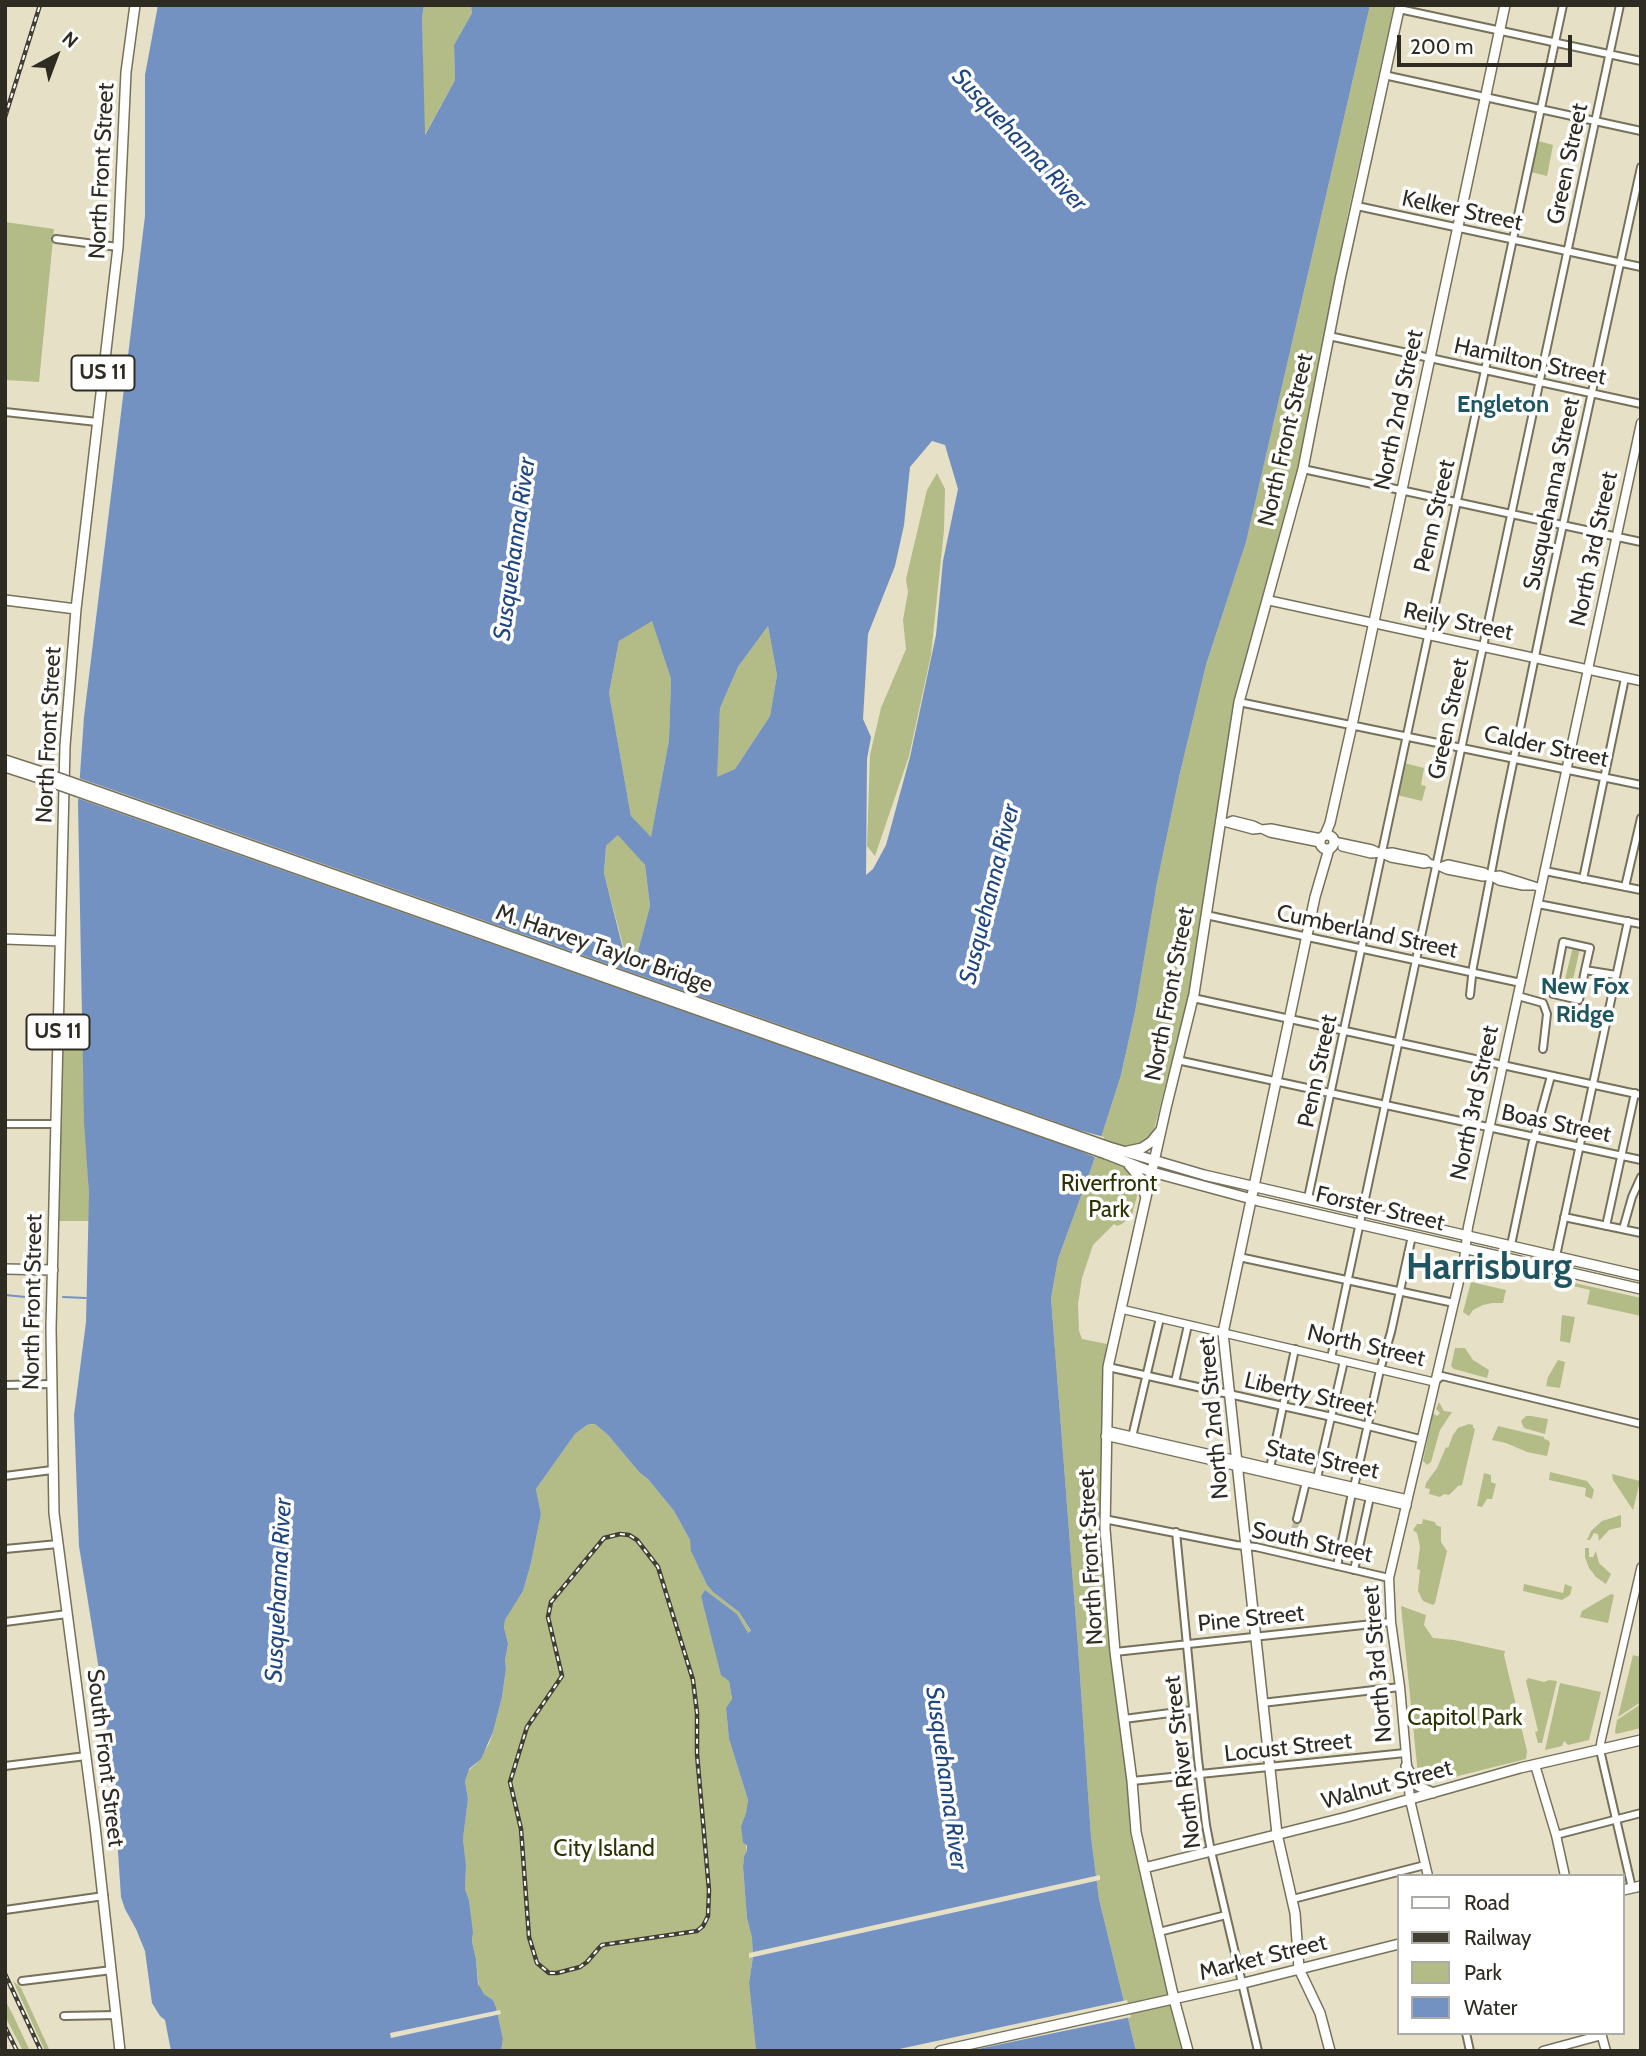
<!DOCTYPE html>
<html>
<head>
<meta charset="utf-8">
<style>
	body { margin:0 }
	#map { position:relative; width:1646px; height:2056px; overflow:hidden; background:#e6e0c6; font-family:Cabin,sans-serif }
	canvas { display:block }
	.frame { position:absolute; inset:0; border:7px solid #2e2c22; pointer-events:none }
	.legend { position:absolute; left:1397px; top:1874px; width:228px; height:161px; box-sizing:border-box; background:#fff; border:2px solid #ababa7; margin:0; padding:9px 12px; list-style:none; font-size:21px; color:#2e2c22 }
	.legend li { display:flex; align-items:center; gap:14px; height:35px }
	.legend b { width:35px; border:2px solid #ababa7 }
	.north { position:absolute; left:21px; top:21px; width:70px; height:70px; -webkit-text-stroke:5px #fff; paint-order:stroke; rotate:41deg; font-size:19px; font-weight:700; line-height:28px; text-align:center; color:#2e2c22 }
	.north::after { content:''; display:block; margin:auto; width:24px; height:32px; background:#2e2c22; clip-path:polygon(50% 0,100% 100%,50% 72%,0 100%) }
	.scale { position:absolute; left:1397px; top:35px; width:175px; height:32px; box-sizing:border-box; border:4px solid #2e2c22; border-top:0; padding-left:9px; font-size:21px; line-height:24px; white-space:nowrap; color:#2e2c22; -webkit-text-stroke:5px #fff; paint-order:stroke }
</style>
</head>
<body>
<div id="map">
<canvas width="1646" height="2056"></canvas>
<div class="frame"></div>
<ul class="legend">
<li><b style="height:9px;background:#fff"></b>Road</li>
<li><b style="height:9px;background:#413e33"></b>Railway</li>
<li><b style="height:19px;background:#b3bb86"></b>Park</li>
<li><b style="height:19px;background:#7392c1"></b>Water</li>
</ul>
<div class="north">N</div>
<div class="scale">200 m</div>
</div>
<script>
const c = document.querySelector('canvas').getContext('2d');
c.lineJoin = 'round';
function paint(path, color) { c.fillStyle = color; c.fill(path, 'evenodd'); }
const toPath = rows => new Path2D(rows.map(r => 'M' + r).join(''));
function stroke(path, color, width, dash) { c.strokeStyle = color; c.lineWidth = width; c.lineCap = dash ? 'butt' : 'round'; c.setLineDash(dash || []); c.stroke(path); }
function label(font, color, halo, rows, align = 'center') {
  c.font = font + ' Cabin,sans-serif'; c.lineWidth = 7; c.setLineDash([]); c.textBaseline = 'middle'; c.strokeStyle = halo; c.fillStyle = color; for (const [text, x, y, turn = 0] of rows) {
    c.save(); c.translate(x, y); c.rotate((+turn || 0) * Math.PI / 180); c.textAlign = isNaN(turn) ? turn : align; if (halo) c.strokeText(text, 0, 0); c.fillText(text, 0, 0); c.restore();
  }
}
const green = toPath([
	[424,5,471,5,472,13,454,45,455,80,424,136,422,18],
	[1370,5,1394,5,1348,213,1297,473,1236,693,1188,998,1132,1215,1122,1224,1117,1226,1114,1224,1093,1245,1082,1278,1078,1304,1079,1331,1082,1339,1107,1344,1104,1362,1100,1527,1127,1782,1130,1833,1182,2051,1136,2051,1099,1899,1091,1837,1078,1647,1051,1298,1058,1259,1092,1166,1121,1075,1135,1012,1157,883,1180,773,1206,665,1246,542],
	[1538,141,1553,145,1547,176,1531,172],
	[5,222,54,229,39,382,5,380],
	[937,473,945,489,944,530,931,655,909,756,875,856,867,846,870,755,881,708,906,649,903,620,908,592,906,579,927,490],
	[652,620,671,679,669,740,651,838,631,816,609,693,619,641],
	[768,626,777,675,770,716,735,769,716,778,720,708,738,667],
	[1404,763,1424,768,1421,785,1426,786,1422,801,1397,795],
	[619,834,645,865,650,906,637,955,630,962,624,949,604,873,606,846],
	[1573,947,1580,948,1570,993,1562,991],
	[63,1025,82,1030,85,1118,89,1195,89,1221,58,1221],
	[1479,1262,1511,1269,1509,1279,1473,1271,1474,1265],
	[1561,1280,1641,1298,1641,1316,1587,1304,1590,1290,1561,1283],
	[1471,1282,1506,1290,1503,1303,1492,1303,1483,1305,1473,1310,1469,1316,1463,1312],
	[1562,1315,1575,1317,1570,1343,1560,1341],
	[1455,1348,1465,1348,1473,1360,1489,1370,1487,1378,1454,1369,1451,1366],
	[1558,1360,1565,1362,1560,1388,1546,1386,1548,1377],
	[1439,1402,1444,1411,1452,1412,1440,1430,1431,1462,1427,1465,1423,1461,1433,1413,1437,1416,1440,1413,1436,1409],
	[1526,1416,1531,1416,1548,1419,1545,1434,1524,1428,1521,1421],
	[595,1424,608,1435,639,1472,648,1479,674,1511,690,1540,694,1557,707,1585,713,1592,739,1612,751,1632,748,1633,737,1614,705,1590,701,1596,729,1681,732,1700,726,1708,729,1739,748,1800,746,1813,741,1826,747,1851,744,1856,743,1867,747,1918,752,1938,753,1957,749,1983,756,2051,501,2051,503,2039,496,2007,493,2000,484,1994,479,1988,476,1959,472,1942,473,1937,469,1900,465,1889,466,1865,463,1839,468,1799,465,1781,467,1772,476,1764,489,1744,493,1732,502,1697,506,1669,505,1661,508,1644,504,1627,505,1620,523,1591,531,1563,541,1514,536,1489,575,1434,587,1425],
	[1469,1424,1473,1425,1473,1428,1475,1429,1462,1485,1458,1486,1449,1495,1444,1494,1440,1497,1429,1494,1430,1489,1425,1488,1426,1483,1437,1468,1446,1447,1448,1448,1453,1435,1458,1428],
	[1498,1426,1544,1437,1544,1439,1548,1440,1550,1443,1547,1456,1527,1452,1506,1443,1492,1440],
	[1550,1472,1587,1481,1594,1490,1592,1499,1585,1496,1586,1488,1549,1480],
	[1484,1473,1491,1475,1491,1482,1496,1484,1492,1499,1487,1499,1482,1507,1477,1506],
	[1612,1474,1640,1481,1633,1510,1613,1480],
	[1621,1515,1621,1527,1609,1530,1599,1541,1598,1534,1594,1533,1590,1540,1587,1540,1591,1531,1602,1521],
	[1423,1519,1435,1522,1436,1525,1441,1527,1441,1542,1447,1551,1435,1603,1433,1605,1423,1601,1418,1591,1420,1570,1417,1569,1420,1547,1417,1533,1413,1530,1417,1524,1422,1524],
	[1585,1548,1589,1548,1589,1557,1593,1557,1596,1551,1599,1563,1611,1574,1606,1584,1596,1577,1589,1568,1585,1557],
	[1524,1584,1563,1593,1565,1584,1572,1587,1570,1595,1562,1600,1523,1591],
	[1611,1594,1614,1595,1608,1623,1580,1617,1582,1611],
	[1401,1606,1426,1615,1424,1625,1433,1638,1454,1640,1505,1651,1504,1655,1527,1751,1526,1759,1430,1783,1423,1776,1418,1775],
	[1633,1655,1641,1657,1641,1702,1618,1717],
	[1528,1678,1544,1682,1549,1680,1557,1681,1542,1743,1538,1743,1535,1732,1538,1731,1526,1681],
	[1560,1683,1601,1692,1589,1740,1568,1745,1564,1741,1562,1746,1545,1750],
	[1641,1704,1641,1728,1616,1734,1615,1732,1617,1720],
	[13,1981,21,1988,50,2051,45,2051],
	[5,2000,13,2015,30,2051,23,2051,5,2016]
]);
const water = toPath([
	[158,5,424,5,422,18,425,135,455,80,454,45,472,13,471,5,1370,5,1246,542,1206,665,1180,773,1157,883,1135,1012,1121,1075,1092,1166,1058,1259,1051,1298,1078,1647,1091,1837,1099,1899,1136,2051,756,2051,749,1983,753,1957,752,1938,747,1918,743,1867,744,1856,747,1851,747,1846,743,1842,741,1826,746,1813,748,1800,729,1739,726,1708,732,1699,729,1681,721,1675,701,1596,705,1590,737,1614,748,1633,751,1631,739,1612,713,1592,707,1585,691,1551,690,1540,674,1511,648,1479,639,1472,608,1435,595,1424,592,1424,587,1425,575,1434,536,1489,541,1514,531,1563,523,1591,505,1620,504,1627,508,1644,505,1661,506,1669,502,1697,493,1732,481,1759,469,1769,465,1781,468,1799,463,1839,466,1865,465,1889,469,1900,473,1933,472,1942,476,1959,478,1984,484,1994,493,2000,496,2007,503,2039,501,2051,171,2051,165,2020,160,2016,152,2003,145,1951,136,1929,125,1909,121,1897,117,1837,113,1811,105,1707,79,1546,74,1415,86,1322,89,1194,84,1122,78,803,84,717,145,216,145,75],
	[932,441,945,445,958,489,943,561,936,635,910,757,886,845,873,869,866,875,867,759,871,737,863,719,868,634,895,566,904,525,910,467],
	[652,621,671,679,669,740,651,837,631,816,609,693,619,641],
	[768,626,777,675,770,716,735,769,717,777,720,708,738,667],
	[618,835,645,865,650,906,637,955,630,961,623,949,604,873,606,846]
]);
const pier = toPath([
	[76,777,1079,1130,1104,1137,1097,1158,1075,1149,74,797],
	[1100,1875,1100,1880,749,1958,749,1953],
	[1127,2000,1131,2017,968,2051,890,2051],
	[500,2010,501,2014,391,2038,390,2033]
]);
const stream = toPath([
	[5,1295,36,1298],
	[63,1297,86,1298]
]);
const minorTunnel = toPath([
	[1288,1555,1297,1519]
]);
const minor = toPath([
	[1399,9,1641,61],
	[1384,75,1641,131],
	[1357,206,1641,267],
	[56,239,118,247],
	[1329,336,1641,404],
	[5,412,97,422],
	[1303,469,1641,542],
	[1239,702,1641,785],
	[1545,871,1641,890],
	[1583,879,1625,678],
	[1625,887,1641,818],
	[1538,904,1641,924],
	[1206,915,1521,983],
	[1585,970,1579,1000,1553,994,1563,942,1590,948,1585,970,1616,975],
	[1470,995,1473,967,1501,821,1549,589,1641,167],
	[1518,996,1543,1003,1547,1014,1543,1049],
	[1193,998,1641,1095],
	[1177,1060,1641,1160],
	[5,1124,55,1124],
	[1308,1198,1563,5],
	[1564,1217,1641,1233],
	[1606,1226,1635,1093],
	[1623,1229,1632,1197,1641,1177],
	[1511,1245,1532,1145,1551,1076],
	[1556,1256,1628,921],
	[1239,1257,1454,1303],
	[1331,1358,1620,5],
	[1108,1367,1332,1417,1420,1439],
	[1436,1380,1442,1376,1641,1424],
	[1175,1382,1188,1325],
	[5,1385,51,1384],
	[1132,1437,1160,1318],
	[1270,1468,1295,1349],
	[5,1476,52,1470],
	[1317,1478,1344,1361],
	[1354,1487,1380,1370,1391,1332,1412,1236],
	[1104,1519,1236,1545,1256,1547,1389,1578],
	[1297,1519,1306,1482],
	[1176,1532,1198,1759,1206,1825,1211,1851,1258,2051],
	[5,1549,58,1544],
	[1337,1566,1352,1493],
	[1354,1570,1370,1497],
	[5,1622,67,1614],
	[1115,1652,1391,1622],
	[1262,1703,1400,1687],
	[1124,1719,1193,1710],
	[1600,1750,1632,1888],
	[5,1766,86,1756],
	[1132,1781,1405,1753],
	[1556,1835,1641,1813],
	[1293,1899,1425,1865],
	[5,1910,104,1896],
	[1159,1932,1226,1915],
	[22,1981,112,1970],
	[64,2016,117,2015],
	[1466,2033,1470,2051]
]);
const tertiary = toPath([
	[1220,821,1253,830,1271,828,1321,838],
	[1228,822,1233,820,1253,825,1270,833,1320,843],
	[1334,841,1372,849,1391,858,1424,864,1429,863,1436,865,1447,870,1483,877,1500,875,1541,888],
	[1342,847,1371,854,1392,852,1425,859,1429,863],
	[1442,866,1448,864,1484,872,1499,881,1523,886,1533,886],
	[1121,1309,1434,1382],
	[1106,1430,1408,1499],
	[1105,1436,1407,1506],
	[1600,1750,1601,1741,1641,1567]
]);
const secondary = toPath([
	[1267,600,1641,681],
	[1535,1765,1556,1835,1565,1876],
	[1428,1876,1410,1800,1400,1687,1391,1622,1389,1578,1464,1260,1468,1227,1641,423],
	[1601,2033,1606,2051],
	[1543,2051,1602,2035]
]);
const primary = toPath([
	[5,600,76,609],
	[5,760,42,772],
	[5,767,42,779],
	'1320 842a7 7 0 1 1 14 0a7 7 0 1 1-14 0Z',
	[1325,835,1330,823,1352,725,1505,5],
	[1329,849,1315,897,1223,1333,1277,1834,1295,1913,1299,1969,1320,2013,1330,2051],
	[5,939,60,941],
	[1109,1147,1204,1175,1641,1276],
	[1128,1151,1142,1148,1151,1142,1160,1131],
	[1106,1154,1152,1172,1259,1201,1641,1289],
	[1129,1165,1141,1179,1145,1195],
	[5,1269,53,1270],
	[1406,1766,1418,1786,1433,1793],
	[1144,1868,1347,1817,1520,1768,1641,1740],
	[1623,1890,1641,1886],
	[120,2051,95,1826,54,1513,51,1328,65,746,76,609,118,247,126,72,135,5],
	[940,2051,1240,1984,1399,1944],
	[1188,2051,1174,1999,1136,1832,1132,1781,1115,1652,1105,1529,1108,1367,1166,1108,1194,994,1239,702,1303,469,1340,280,1400,5]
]);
const rail = toPath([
	[5,117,40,5],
	[620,1534,629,1535,637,1540,658,1567,693,1680,697,1713,697,1754,709,1890,708,1916,703,1926,697,1931,602,1945,599,1948,587,1962,580,1967,557,1973,549,1973,537,1963,529,1937,521,1829,510,1782,527,1727,562,1676,548,1617,551,1602,604,1538,620,1534],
	[5,1974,41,2051],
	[5,2027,17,2051]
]);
const primaryBridge = toPath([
	[42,772,1109,1147],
	[42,779,1106,1154]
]);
const shields = [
	[103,373,63],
	[58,1032,63]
];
const shieldNames = [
	["US 11",103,373],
	["US 11",58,1032]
];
const streetNames = [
	["Green Street",1568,164,-78],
	["North Front Street",102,171,-87],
	["Kelker Street",1462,211,12],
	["Hamilton Street",1530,362,12],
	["North 2nd Street",1399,410,-78],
	["North Front Street",1286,440,-77],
	["Susquehanna Street",1552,494,-78],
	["Penn Street",1435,516,-77],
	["North 3rd Street",1594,549,-78],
	["Reily Street",1458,622,12],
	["Green Street",1449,719,-78],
	["North Front Street",49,735,-87],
	["Calder Street",1546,747,12],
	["Cumberland Street",1367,932,12],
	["M. Harvey Taylor Bridge",604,949,19],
	["North Front Street",1170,994,-79],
	["Penn Street",1318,1071,-78],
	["North 3rd Street",1475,1103,-78],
	["Boas Street",1556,1124,12],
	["Forster Street",1380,1209,13],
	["North Front Street",33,1302,-89],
	["North Street",1366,1346,13],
	["Liberty Street",1309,1395,13],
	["North 2nd Street",1214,1418,-95],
	["State Street",1322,1460,12],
	["South Street",1312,1543,12],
	["North Front Street",1091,1557,-93],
	["Pine Street",1251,1619,-6],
	["North 3rd Street",1378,1664,-95],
	["Locust Street",1288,1748,-6],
	["South Front Street",105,1758,83],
	["North River Street",1183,1762,-97],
	["Walnut Street",1387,1785,-15],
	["Market Street",1263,1958,-14]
];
const parkNames = [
	["Riverfront",1109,1184],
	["Park",1109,1210],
	["Capitol Park",1465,1718],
	["City Island",604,1849]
];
const waterNames = [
	["Susquehanna River",1019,140,47],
	["Susquehanna River",515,549,-82],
	["Susquehanna River",990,894,-76],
	["Susquehanna River",279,1590,-87],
	["Susquehanna River",946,1778,82]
];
const neighbourhoodNames = [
	["Engleton",1503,405],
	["New Fox",1585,987],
	["Ridge",1585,1015]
];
const townNames = [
	["Harrisburg",1489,1268]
];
paint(green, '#b3bb86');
paint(water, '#7392c1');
paint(pier, '#e6e0c6');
stroke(stream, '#7392c1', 2);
stroke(minorTunnel, '#c1bca5', 6, [6, 3]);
stroke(minor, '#76715a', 10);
stroke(tertiary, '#76715a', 10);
stroke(secondary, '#76715a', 11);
stroke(primary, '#76715a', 12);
stroke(minor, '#fff', 6);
stroke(tertiary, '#fff', 7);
stroke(secondary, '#fff', 8);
stroke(primary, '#fff', 9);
stroke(rail, '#413e33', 4.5);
stroke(rail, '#fff', 2, [5]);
stroke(primaryBridge, '#76715a', 12, []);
stroke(primaryBridge, '#fff', 9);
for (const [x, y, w] of shields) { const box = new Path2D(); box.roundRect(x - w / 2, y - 17.5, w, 35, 5); c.fillStyle = '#fff'; c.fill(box); stroke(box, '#2e2c22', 2); }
label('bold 21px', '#2e2c22', null, shieldNames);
label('23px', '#2e2c22', '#fff', streetNames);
label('23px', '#2d3203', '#fff', parkNames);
label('italic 24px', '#1f4681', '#fff', waterNames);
label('bold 24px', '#1e5561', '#fff', neighbourhoodNames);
label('bold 37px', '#1e5561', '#fff', townNames);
</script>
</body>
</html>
